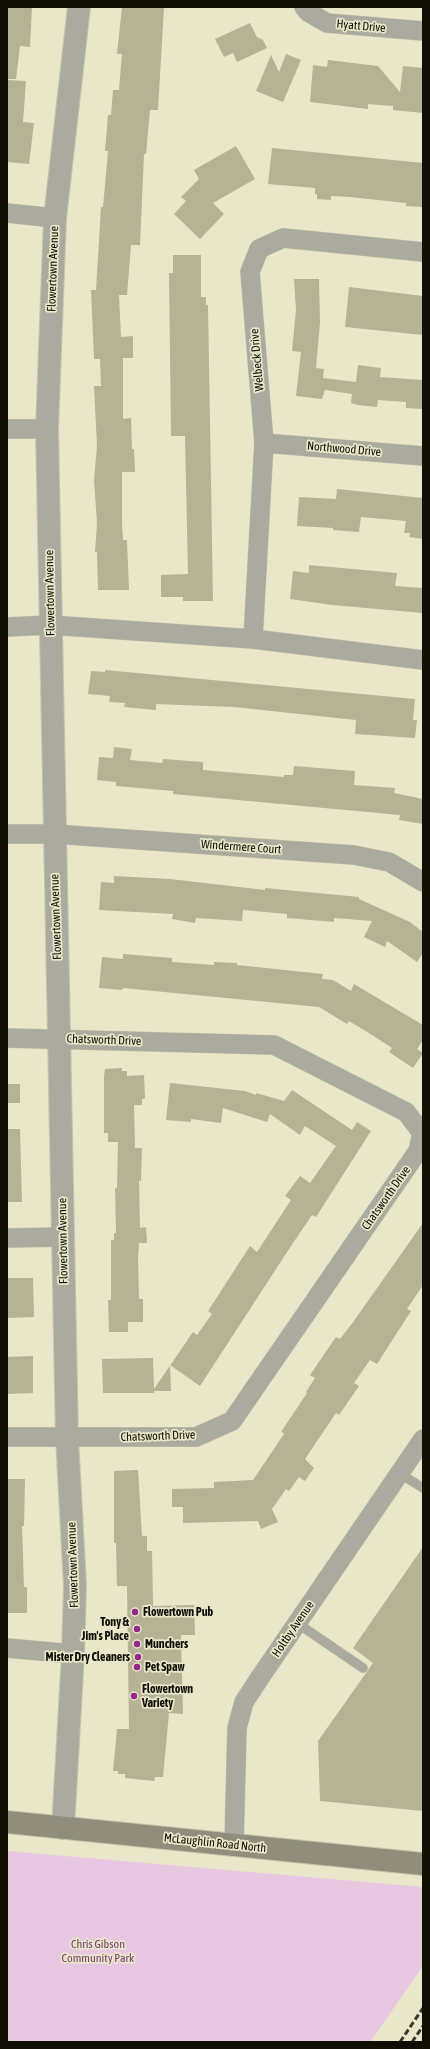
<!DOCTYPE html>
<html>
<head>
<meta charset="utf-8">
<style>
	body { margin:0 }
	#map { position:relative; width:430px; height:2049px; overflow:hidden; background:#e9e6c9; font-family:"Asap Condensed",sans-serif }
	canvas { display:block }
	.frame { position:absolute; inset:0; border:8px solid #100f06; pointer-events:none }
</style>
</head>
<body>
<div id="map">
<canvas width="430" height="2049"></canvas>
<div class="frame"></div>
</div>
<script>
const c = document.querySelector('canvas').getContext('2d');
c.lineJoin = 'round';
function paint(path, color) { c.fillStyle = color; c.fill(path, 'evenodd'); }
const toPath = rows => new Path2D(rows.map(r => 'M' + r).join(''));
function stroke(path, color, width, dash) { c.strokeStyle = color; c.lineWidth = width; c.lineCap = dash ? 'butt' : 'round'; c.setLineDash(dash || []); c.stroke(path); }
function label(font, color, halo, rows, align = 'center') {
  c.font = font + ' "Asap Condensed",sans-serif'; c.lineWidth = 3.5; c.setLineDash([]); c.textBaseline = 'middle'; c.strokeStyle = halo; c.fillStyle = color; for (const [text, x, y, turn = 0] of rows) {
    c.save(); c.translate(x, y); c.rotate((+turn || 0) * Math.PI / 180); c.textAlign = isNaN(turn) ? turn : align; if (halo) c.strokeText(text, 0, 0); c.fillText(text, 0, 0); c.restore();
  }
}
const green = toPath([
	[7,1851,423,1887,423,1966,370,2042,7,2042]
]);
const building = toPath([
	[7,7,32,7,30,47,20,46,16,79,7,79],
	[122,7,164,7,158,110,150,110,146,154,144,154,140,245,131,245,127,295,119,295,121,337,133,336,133,358,123,358,123,419,131,418,132,449,134,449,135,472,122,472,122,523,123,540,127,540,129,590,98,590,97,552,95,552,97,523,94,480,97,446,94,386,101,386,100,359,94,359,91,290,96,290,101,207,103,207,108,151,105,151,108,115,111,115,113,90,119,90,122,54,117,54],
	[250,23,257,37,263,40,267,48,237,62,233,53,224,57,215,39],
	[286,54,301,60,283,102,256,91,271,55,279,72],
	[328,60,378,66,400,92,403,66,423,68,423,113,393,110,393,106,368,104,368,109,310,102,313,65,327,67],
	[7,80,26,81,23,122,34,123,29,164,7,162],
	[236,146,255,179,213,203,224,214,200,239,174,214,186,201,181,197,199,179,194,170],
	[272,148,423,163,423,207,406,206,406,203,350,197,331,196,331,200,317,199,317,194,315,194,315,188,268,184],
	[173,255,201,255,201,297,206,297,206,305,208,305,213,601,183,601,183,597,161,597,161,575,188,574,185,436,171,436,169,273,173,273],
	[294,279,319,279,320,322,316,368,324,369,323,378,356,382,358,365,381,368,380,377,423,380,423,409,406,408,406,402,378,400,377,407,358,405,351,403,352,394,325,390,322,399,296,396,301,352,292,351,296,310],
	[349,287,423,296,423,335,345,327],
	[337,489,423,498,423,539,409,537,410,533,404,533,406,521,361,517,359,532,333,530,333,528,297,526,299,497,336,499],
	[309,565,397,573,395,586,423,588,423,613,332,605,290,599,293,571,309,573],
	[105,670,415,699,413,720,417,720,415,738,355,734,356,720,234,707,156,704,156,710,124,707,125,703,109,702,110,696,88,694,91,671,105,672],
	[114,747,132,749,130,760,162,763,163,759,203,762,203,770,284,777,284,775,293,775,294,766,355,771,354,785,395,788,394,793,423,799,423,824,399,820,400,815,173,794,173,791,116,786,116,782,97,780,99,757,113,758],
	[114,876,170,879,265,890,265,888,359,897,359,899,410,922,423,932,423,953,417,962,387,941,385,947,364,937,372,921,334,918,334,922,287,918,287,914,243,910,242,921,196,918,195,923,172,919,173,914,99,910,101,882,114,883],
	[123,954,172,958,172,962,214,965,214,962,237,963,237,965,323,974,322,979,333,980,351,991,354,984,423,1025,423,1040,417,1049,423,1053,413,1068,389,1052,392,1048,372,1035,349,1021,347,1024,319,1007,123,988,122,990,99,988,102,957,123,959],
	[122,1068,122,1071,127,1071,127,1076,144,1075,145,1098,142,1099,142,1105,134,1105,135,1148,142,1148,141,1181,139,1181,140,1228,146,1227,147,1243,139,1243,138,1257,139,1299,143,1299,143,1322,128,1322,128,1332,109,1332,108,1300,111,1300,111,1240,114,1240,114,1233,116,1233,115,1188,117,1188,118,1142,108,1142,108,1133,104,1133,104,1076,105,1069],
	[170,1083,245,1091,256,1095,256,1093,284,1101,292,1090,352,1130,357,1122,371,1131,316,1217,312,1215,289,1249,200,1386,170,1365,171,1391,154,1391,154,1393,103,1393,102,1359,153,1358,154,1389,193,1332,197,1335,212,1314,208,1311,250,1246,257,1252,291,1200,285,1196,300,1176,310,1183,336,1146,305,1126,300,1135,270,1114,267,1122,223,1108,221,1123,191,1119,191,1122,166,1120],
	[7,1084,20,1084,20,1103,7,1103],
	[7,1129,20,1129,22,1202,7,1202],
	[423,1223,423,1285,407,1309,411,1311,377,1364,370,1360,354,1383,359,1386,339,1415,336,1413,305,1459,314,1468,305,1481,299,1477,289,1491,286,1489,272,1509,278,1522,261,1529,258,1521,183,1523,183,1507,172,1507,172,1489,214,1488,214,1482,253,1480,284,1434,281,1431,283,1429,307,1393,306,1392,315,1378,310,1375,336,1337,340,1339,351,1325],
	[7,1278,33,1278,34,1317,7,1318],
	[33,1356,33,1393,7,1394,7,1357],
	[138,1470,142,1536,147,1536,147,1551,152,1551,153,1606,194,1605,195,1635,181,1635,183,1714,169,1713,163,1777,155,1777,154,1781,125,1778,125,1774,118,1774,118,1771,113,1771,117,1729,129,1729,127,1586,117,1586,116,1543,114,1543,114,1471],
	[7,1479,25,1479,24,1526,22,1526,24,1587,27,1587,27,1613,7,1613],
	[423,1547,423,1811,320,1801,318,1741,373,1663,353,1648]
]);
const service = toPath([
	[399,1473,423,1488],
	[297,1623,363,1668]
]);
const minor = toPath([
	[304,7,308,12,327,23,423,31],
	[7,213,55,218],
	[7,429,47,429],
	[264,443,423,456],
	[7,627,50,625,253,639,423,660],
	[253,639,264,443,250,272,259,249,283,238,423,252],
	[7,834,54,834,354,855,389,862,423,882],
	[7,1038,274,1045,406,1112,422,1133,418,1151,232,1421,196,1437,7,1437],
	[7,1238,63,1237],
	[7,1648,73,1654],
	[234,1844,237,1728,244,1702,259,1679,423,1439]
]);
const tertiary = toPath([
	[63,1828,73,1654,75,1586,67,1438,47,429,55,218,79,7]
]);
const secondary = toPath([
	[7,1822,423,1864]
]);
const rail = toPath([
	[400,2042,423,2008],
	[412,2042,423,2026]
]);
const markers = [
	[135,1612,4,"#94288a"],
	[137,1629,4,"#94288a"],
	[137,1644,4,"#94288a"],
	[138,1657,4,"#94288a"],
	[137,1667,4,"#94288a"],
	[134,1696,4,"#94288a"]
];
const streetNames = [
	["Hyatt Drive",361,26,5],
	["Flowertown Avenue",53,269,-88],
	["Welbeck Drive",257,360,-95],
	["Northwood Drive",344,449,5],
	["Flowertown Avenue",50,593,-91],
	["Windermere Court",241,847,4],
	["Flowertown Avenue",56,917,-92],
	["Chatsworth Drive",104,1040,2],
	["Chatsworth Drive",386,1198,-55],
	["Flowertown Avenue",63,1241,-91],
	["Chatsworth Drive",158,1436,-2],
	["Flowertown Avenue",73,1565,-92],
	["Holtby Avenue",293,1629,-56],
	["McLaughlin Road North",215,1843,6]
];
const poiNames = [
	["Flowertown Pub",143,1612],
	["Tony &",129,1622,"right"],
	["Jim's Place",129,1636,"right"],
	["Munchers",145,1644],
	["Mister Dry Cleaners",130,1657,"right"],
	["Pet Spaw",145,1667],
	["Flowertown",142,1689],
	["Variety",142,1703]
];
const parkNames = [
	["Chris Gibson",98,1944],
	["Community Park",98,1958]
];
paint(green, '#e7c7e1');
paint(building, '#b5b296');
stroke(service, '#c6c4aa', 10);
stroke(minor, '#c6c4aa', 20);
stroke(tertiary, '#c6c4aa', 24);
stroke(secondary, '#c6c4aa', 24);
stroke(service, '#abaa9e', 9);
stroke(minor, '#abaa9e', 19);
stroke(tertiary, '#abaa9e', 22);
stroke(secondary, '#908d7c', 22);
stroke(rail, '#3a392c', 3, [6, 3]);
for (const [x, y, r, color] of markers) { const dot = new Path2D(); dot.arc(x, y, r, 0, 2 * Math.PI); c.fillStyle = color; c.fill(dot); stroke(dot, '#e9e6c9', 1.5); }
label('12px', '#100f06', '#e9e6c9', streetNames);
label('bold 12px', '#100f06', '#e9e6c9', poiNames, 'left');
label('12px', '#73406c', '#e9e6c9', parkNames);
</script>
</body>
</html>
